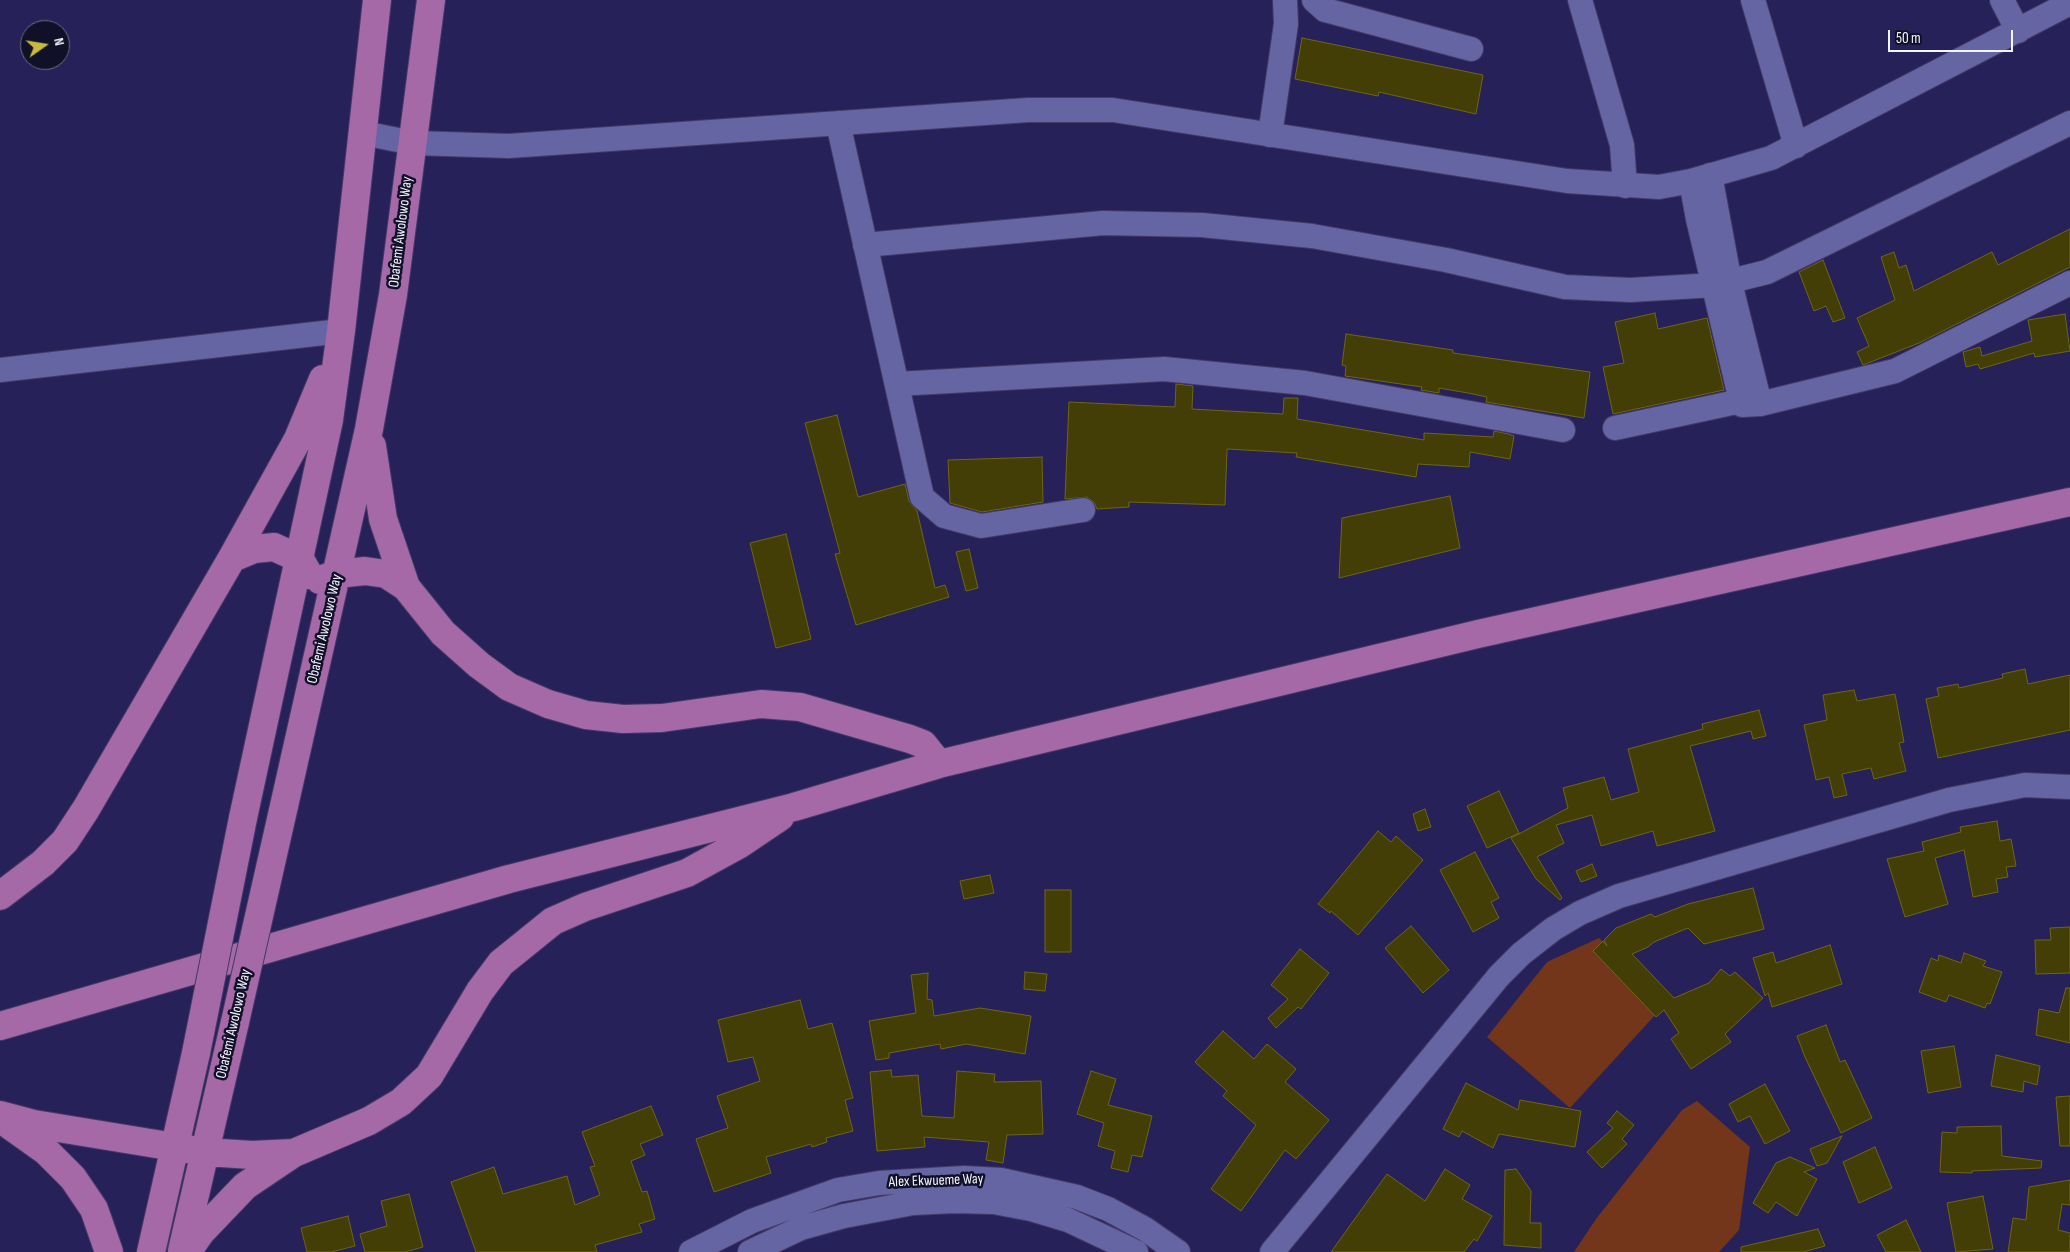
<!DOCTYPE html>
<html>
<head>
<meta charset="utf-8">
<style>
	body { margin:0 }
	#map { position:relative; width:2070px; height:1252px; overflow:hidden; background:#272159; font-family:"Sofia Sans Condensed",sans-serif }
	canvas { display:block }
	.north { position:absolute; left:20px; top:20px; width:50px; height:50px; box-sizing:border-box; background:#111029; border:1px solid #6b6b7d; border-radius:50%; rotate:77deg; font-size:14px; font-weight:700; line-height:20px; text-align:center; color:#f3f4fb }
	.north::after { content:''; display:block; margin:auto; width:18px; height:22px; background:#c8bb3b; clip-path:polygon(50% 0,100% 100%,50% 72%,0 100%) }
	.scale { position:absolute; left:1888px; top:30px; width:125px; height:22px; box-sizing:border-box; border:2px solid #f3f4fb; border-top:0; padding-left:6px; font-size:15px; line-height:18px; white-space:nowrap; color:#f3f4fb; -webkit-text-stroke:4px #111029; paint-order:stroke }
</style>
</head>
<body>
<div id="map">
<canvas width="2070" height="1252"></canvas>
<div class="north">N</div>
<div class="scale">50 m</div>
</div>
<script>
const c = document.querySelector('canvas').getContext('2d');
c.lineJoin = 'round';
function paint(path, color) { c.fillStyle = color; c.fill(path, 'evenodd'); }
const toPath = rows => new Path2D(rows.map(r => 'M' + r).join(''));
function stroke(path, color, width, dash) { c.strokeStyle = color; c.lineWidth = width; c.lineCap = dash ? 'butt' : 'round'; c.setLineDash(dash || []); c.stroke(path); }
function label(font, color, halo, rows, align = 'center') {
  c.font = font + ' "Sofia Sans Condensed",sans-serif'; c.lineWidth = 5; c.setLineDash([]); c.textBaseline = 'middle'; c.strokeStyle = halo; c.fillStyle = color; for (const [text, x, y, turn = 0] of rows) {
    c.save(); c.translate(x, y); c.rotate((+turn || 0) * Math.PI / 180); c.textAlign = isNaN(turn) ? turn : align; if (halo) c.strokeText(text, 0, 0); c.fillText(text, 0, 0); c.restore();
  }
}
const green = toPath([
	[1599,938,1667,1002,1570,1108,1487,1037,1547,962],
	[1697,1101,1750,1147,1739,1230,1719,1252,1574,1252,1596,1219,1682,1110]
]);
const building = toPath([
	[1302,38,1483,75,1476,114,1379,92,1378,96,1295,79,1302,38],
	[2070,229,2070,267,1919,343,1863,365,1857,352,1869,346,1857,318,1895,300,1881,257,1894,252,1899,268,1906,265,1914,291,1992,252,1998,265,2070,229],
	[1823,260,1845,318,1833,322,1826,306,1814,311,1799,272,1823,260],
	[1655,313,1658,329,1707,318,1724,390,1613,414,1603,367,1624,363,1615,322,1655,313],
	[2065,314,2070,351,2035,357,2034,353,1980,369,1978,364,1966,367,1963,352,1980,347,1982,356,2032,341,2028,320,2065,314],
	[1346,334,1453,350,1453,353,1590,372,1584,418,1486,402,1487,397,1468,393,1439,388,1439,393,1421,390,1422,387,1345,376,1346,366,1342,365,1346,334],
	[1176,384,1193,386,1192,409,1283,414,1284,398,1298,398,1297,419,1424,440,1424,433,1493,437,1494,431,1508,434,1514,436,1510,459,1470,452,1469,467,1418,464,1416,477,1296,457,1297,453,1227,449,1225,505,1129,502,1129,507,1097,509,1094,502,1087,497,1065,499,1069,402,1175,407,1176,384],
	[837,415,858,497,905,484,909,501,917,511,935,588,945,585,949,597,856,625,835,554,840,553,805,423,837,415],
	[1042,457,1043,502,982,512,950,503,948,460,1042,457],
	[1450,496,1460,548,1339,578,1342,518,1450,496],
	[786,534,811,639,776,648,750,543,786,534],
	[969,549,978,588,966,591,956,552,969,549],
	[2025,669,2028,684,2070,675,2070,730,1938,758,1926,699,1939,696,1937,688,1958,684,1959,688,2003,678,2002,674,2025,669],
	[1854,690,1857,701,1895,694,1904,742,1899,743,1906,771,1874,779,1871,768,1842,774,1847,795,1834,798,1829,777,1816,780,1804,725,1827,720,1823,695,1854,690],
	[1759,710,1766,736,1753,739,1751,731,1690,746,1715,831,1657,846,1653,831,1601,846,1592,815,1556,825,1564,843,1537,857,1562,898,1560,900,1536,879,1511,838,1568,808,1563,788,1604,777,1611,800,1639,792,1628,749,1703,729,1702,724,1759,710],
	[1499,791,1519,833,1487,848,1467,806,1499,791],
	[1425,809,1431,827,1418,831,1413,814,1425,809],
	[1997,821,2000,841,2011,839,2016,866,2006,867,2008,877,1996,879,1998,892,1973,897,1964,850,1935,858,1948,904,1905,917,1887,859,1924,851,1922,842,1961,832,1960,827,1997,821],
	[1378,831,1391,842,1396,836,1423,860,1358,935,1331,911,1330,913,1318,904,1378,831],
	[1475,852,1499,898,1491,902,1499,918,1473,932,1440,870,1475,852],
	[1592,864,1597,876,1581,882,1576,871,1592,864],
	[990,875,994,893,964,899,960,881,990,875],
	[1753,888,1764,929,1704,944,1688,928,1654,942,1648,947,1632,954,1674,998,1709,983,1721,969,1730,976,1735,972,1763,998,1725,1034,1731,1042,1691,1069,1671,1039,1679,1033,1664,1010,1656,1017,1593,951,1603,941,1607,946,1604,940,1616,928,1651,914,1655,917,1688,904,1753,888],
	[1045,890,1071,890,1071,952,1045,952,1045,890],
	[1411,926,1449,970,1423,993,1385,948,1411,926],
	[2070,927,2070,973,2036,974,2035,940,2051,940,2050,928,2070,927],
	[1830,945,1842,984,1772,1007,1768,993,1765,996,1753,958,1773,952,1776,963,1830,945],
	[1300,949,1329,973,1301,1009,1298,1007,1276,1028,1268,1018,1288,999,1271,985,1300,949],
	[1964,953,1986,961,1983,966,2002,972,1990,1004,1987,1003,1985,1008,1949,995,1946,1002,1919,992,1931,958,1938,961,1939,955,1961,963,1964,953],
	[1025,972,1047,974,1045,991,1024,989,1025,972],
	[928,973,927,999,932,1000,934,1016,980,1008,1031,1016,1025,1054,966,1044,941,1049,940,1044,889,1053,889,1058,876,1060,869,1021,916,1013,911,975,928,973],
	[2066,988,2070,988,2070,1043,2036,1035,2039,1009,2059,1013,2066,988],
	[800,1000,808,1029,832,1023,853,1098,845,1100,853,1131,826,1138,827,1142,812,1147,811,1144,766,1157,771,1173,714,1192,696,1139,728,1128,717,1096,760,1081,753,1057,728,1062,718,1020,800,1000],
	[1826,1025,1840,1062,1845,1060,1872,1118,1841,1133,1805,1057,1797,1036,1826,1025],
	[1223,1031,1254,1059,1267,1044,1296,1069,1285,1082,1329,1120,1296,1159,1285,1150,1241,1211,1211,1189,1256,1125,1223,1096,1227,1091,1195,1062,1223,1031],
	[1954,1046,1961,1087,1928,1093,1921,1051,1954,1046],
	[1996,1055,2040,1066,2037,1085,2024,1081,2023,1092,1991,1086,1996,1055],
	[891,1070,892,1077,918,1075,922,1116,954,1118,957,1071,995,1074,994,1082,1041,1081,1043,1134,1007,1135,1003,1163,986,1160,989,1142,924,1137,925,1147,877,1151,870,1072,891,1070],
	[1091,1071,1116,1079,1108,1105,1152,1116,1142,1157,1132,1155,1128,1172,1111,1168,1115,1151,1098,1146,1104,1123,1077,1114,1091,1071],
	[1466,1083,1518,1110,1520,1100,1581,1111,1575,1147,1499,1134,1493,1148,1462,1131,1459,1137,1443,1129,1466,1083],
	[1765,1084,1790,1131,1765,1144,1750,1116,1738,1122,1729,1104,1765,1084],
	[2070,1096,2070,1146,2060,1146,2056,1097,2070,1096],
	[651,1106,663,1135,640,1144,645,1155,631,1161,642,1192,647,1191,655,1219,639,1224,642,1232,595,1245,597,1252,476,1252,451,1182,494,1167,503,1194,567,1176,575,1205,600,1195,590,1167,595,1166,582,1132,651,1106],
	[1617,1111,1634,1125,1622,1139,1627,1144,1602,1168,1587,1152,1613,1128,1607,1123,1617,1111],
	[2001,1126,2002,1156,2042,1161,2041,1168,1972,1171,1972,1173,1940,1172,1942,1132,1957,1133,1957,1127,2001,1126],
	[1842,1136,1827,1163,1817,1166,1810,1149,1842,1136],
	[1875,1147,1892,1188,1859,1203,1843,1162,1875,1147],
	[1790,1157,1815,1168,1804,1172,1817,1179,1797,1216,1776,1202,1768,1213,1753,1203,1776,1163,1790,1157],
	[1445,1169,1470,1185,1462,1199,1492,1216,1477,1241,1474,1239,1464,1252,1331,1252,1387,1174,1425,1201,1445,1169],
	[1516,1169,1531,1191,1530,1223,1541,1223,1541,1248,1504,1245,1505,1170,1516,1169],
	[2070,1180,2070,1205,2062,1204,2058,1230,2070,1233,2070,1252,2008,1252,2013,1218,2026,1220,2029,1187,2070,1180],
	[409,1194,423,1247,405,1252,365,1252,360,1234,387,1226,381,1201,409,1194],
	[1983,1196,1993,1249,1956,1252,1947,1203,1983,1196],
	[348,1216,355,1246,331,1252,307,1252,301,1228,348,1216],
	[1906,1220,1921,1252,1886,1252,1877,1235,1906,1220],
	[1818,1229,1825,1246,1803,1252,1741,1252,1741,1247,1818,1229]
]);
const minor = toPath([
	[1314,0,1325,10,1471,49],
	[1580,0,1622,145,1625,186],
	[1753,0,1796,146],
	[2002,0,2018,31],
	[838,123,922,497,944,516,981,526,1083,510],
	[363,133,413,143,509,146,1028,110,1113,110,1567,181,1659,187,1691,181,1771,158,2070,3],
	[1270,135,1286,24,1285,0],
	[1710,175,1730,283,1760,404],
	[1691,181,1698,219,1742,405,1760,404,1895,371,2070,283],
	[865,245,1103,223,1202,225,1312,236,1446,260,1565,287,1630,290,1715,285,1767,272,2070,123],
	[0,370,341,331],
	[897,384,1164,369,1305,383,1563,430],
	[1615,428,1741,401],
	[691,1252,752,1221,838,1190,879,1183,964,1178,1001,1180,1077,1197,1108,1209,1145,1229,1178,1252],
	[750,1252,801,1228,844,1216,913,1203,954,1201,994,1202,1031,1209,1068,1220,1136,1252],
	[1272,1252,1499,976,1521,954,1553,929,1580,913,1619,896,1949,800,2025,785,2070,787]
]);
const major = toPath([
	[372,446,383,519,406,587],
	[232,558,254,549,274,547,300,559,309,575],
	[320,580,337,574,365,571,386,574,406,587,443,633,479,665,509,687,548,704,586,715,623,719,662,718,761,704,800,707,910,739,923,744,939,764],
	[284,806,369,429,393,295,431,0],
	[243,818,329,420,341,331,377,0],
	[0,896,43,863,65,841,86,809,232,558,298,439,323,379],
	[0,1026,509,879,794,807,939,764,1478,634,2070,502],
	[0,1115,34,1124,205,1152,252,1155,294,1153],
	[5,1122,46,1151,73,1178,94,1209,109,1252],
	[182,1251,235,1022],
	[151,1252,196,1053],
	[187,1252,201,1232,245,1186,294,1153,369,1121,401,1102,429,1076,480,991,501,963,553,921,585,907,687,873,740,844,780,817]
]);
const majorBridge = toPath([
	[235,1022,284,806],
	[196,1053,243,818]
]);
const streetNames = [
	["Obafemi Awolowo Way",401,232,-83],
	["Obafemi Awolowo Way",325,629,-77],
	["Obafemi Awolowo Way",234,1024,-77],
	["Alex Ekwueme Way",936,1181,-2]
];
paint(green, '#73361a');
paint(building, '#433e05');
stroke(building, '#6e6614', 1);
stroke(minor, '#443a67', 26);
stroke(major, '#443a67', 30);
stroke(minor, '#6665a4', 24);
stroke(major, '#a469a6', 28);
stroke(majorBridge, '#443a67', 30, []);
stroke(majorBridge, '#a469a6', 28);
label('15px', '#f3f4fb', '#111029', streetNames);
</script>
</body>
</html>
